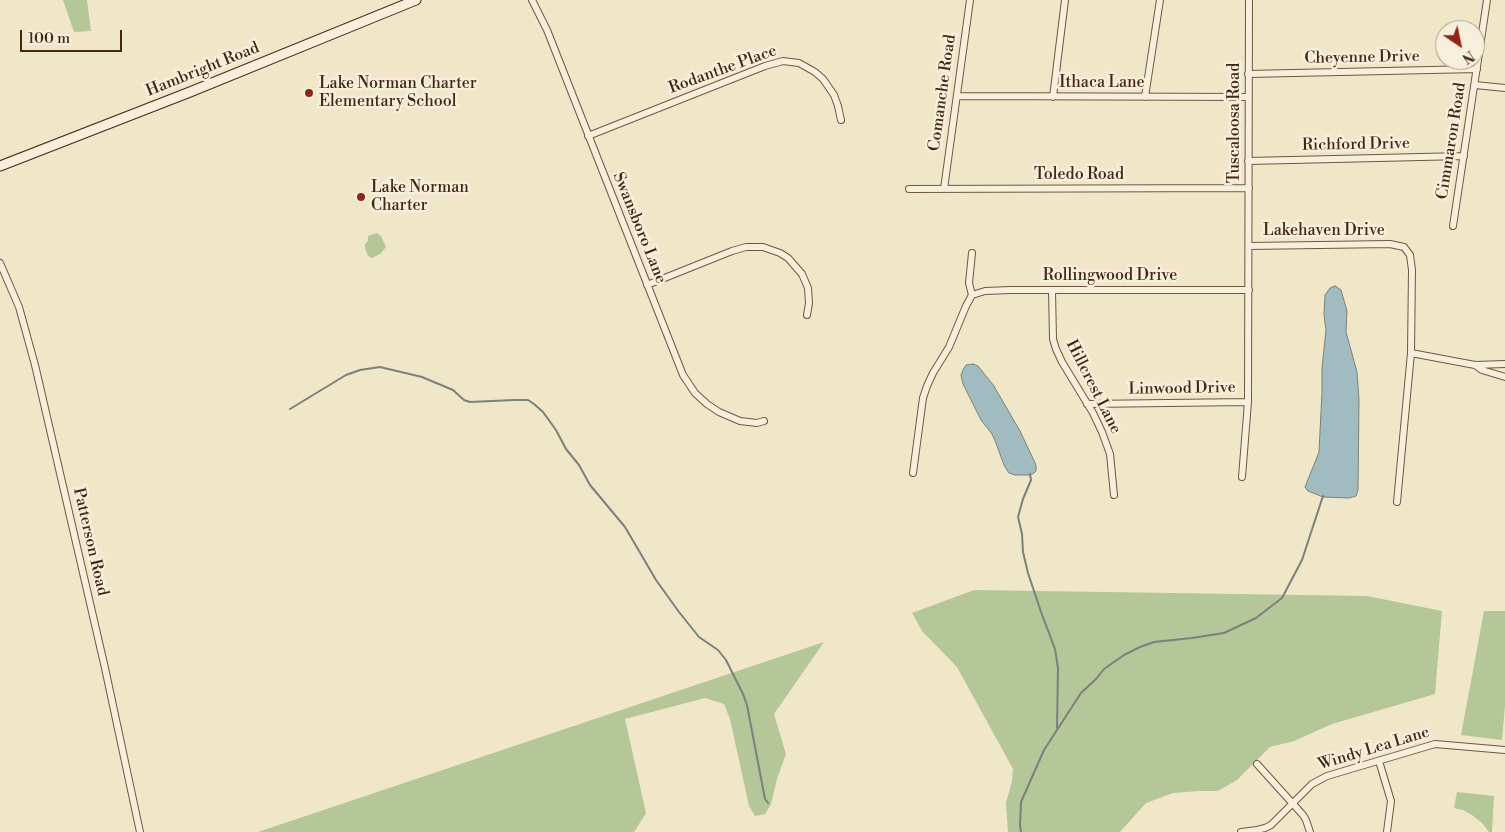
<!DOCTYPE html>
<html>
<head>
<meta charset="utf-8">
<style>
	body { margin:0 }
	#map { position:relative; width:1505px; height:832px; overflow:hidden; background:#f0e6c8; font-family:"Libre Bodoni",serif }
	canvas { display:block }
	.north { position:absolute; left:1435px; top:20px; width:50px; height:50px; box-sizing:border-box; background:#f5efdb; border:1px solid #ae9f8b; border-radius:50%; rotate:146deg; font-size:14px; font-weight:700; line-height:20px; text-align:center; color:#432812 }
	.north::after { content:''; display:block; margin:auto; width:18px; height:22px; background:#8f2418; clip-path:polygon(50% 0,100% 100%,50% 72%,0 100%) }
	.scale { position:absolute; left:20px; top:30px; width:102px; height:22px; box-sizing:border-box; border:2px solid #432812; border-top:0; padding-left:6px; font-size:15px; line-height:18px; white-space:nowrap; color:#432812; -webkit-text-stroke:4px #f5efdb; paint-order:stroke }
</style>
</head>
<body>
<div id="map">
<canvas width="1505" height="832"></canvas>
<div class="north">N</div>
<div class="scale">100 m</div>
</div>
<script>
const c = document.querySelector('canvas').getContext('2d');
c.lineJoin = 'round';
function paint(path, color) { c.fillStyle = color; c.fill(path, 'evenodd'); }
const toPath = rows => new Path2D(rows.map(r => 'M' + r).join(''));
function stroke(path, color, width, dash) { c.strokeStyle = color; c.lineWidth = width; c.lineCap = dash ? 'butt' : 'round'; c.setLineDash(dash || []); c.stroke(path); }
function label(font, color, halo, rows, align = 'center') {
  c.font = font + ' "Libre Bodoni",serif'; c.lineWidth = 5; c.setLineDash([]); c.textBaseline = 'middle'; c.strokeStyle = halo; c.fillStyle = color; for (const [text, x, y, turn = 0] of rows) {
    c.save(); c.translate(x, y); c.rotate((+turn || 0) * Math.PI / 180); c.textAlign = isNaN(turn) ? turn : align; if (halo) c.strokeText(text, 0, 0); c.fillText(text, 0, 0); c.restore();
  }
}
const green = toPath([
	[63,0,87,0,91,31,74,32],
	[377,233,381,236,386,247,380,254,372,258,368,256,365,248,365,244,368,241,368,236],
	[974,590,1367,596,1442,611,1435,694,1332,724,1294,741,1270,747,1237,780,1218,791,1199,791,1173,793,1146,803,1120,832,1008,832,1006,803,1012,781,1013,769,957,667,922,631,912,613],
	[1484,611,1505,611,1505,705,1502,740,1461,735],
	[824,642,774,714,786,754,777,779,771,804,765,814,755,816,749,806,730,719,724,704,705,698,625,719,646,813,634,832,258,832],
	[1457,792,1494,796,1492,832,1489,832,1482,823,1472,815,1463,810,1454,808]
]);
const water = toPath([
	[1335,286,1341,290,1347,311,1346,332,1357,372,1359,400,1358,490,1356,496,1349,498,1323,497,1308,491,1305,487,1319,452,1322,392,1322,368,1326,330,1324,315,1325,295,1330,288,1335,286],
	[973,364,978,366,994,386,995,388,1020,431,1036,465,1036,471,1034,473,1030,475,1015,475,1009,473,1004,465,996,443,992,434,981,420,963,384,961,375,963,370,966,365,973,364]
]);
const stream = toPath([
	[290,409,346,375,360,370,380,367,422,377,453,390,464,400,470,402,514,400,528,400,534,404,543,412,556,430,566,449,579,465,590,485,625,527,656,580,679,612,699,637,718,650,726,660,743,694,747,705,765,799,768,803],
	[1030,474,1031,480,1023,499,1018,517,1022,534,1023,552,1028,573,1041,612,1055,649,1058,668,1057,728],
	[1021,832,1020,826,1021,802,1044,750,1081,693,1096,679,1104,669,1124,655,1140,647,1154,642,1192,638,1224,633,1256,618,1282,598,1302,560,1323,496]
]);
const minor = toPath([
	[532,0,547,30,683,375,695,393,707,404,719,412,740,421,757,423,764,421],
	[1248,74,1477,69],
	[1475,85,1505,88],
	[957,96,1248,97],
	[1053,97,1065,0],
	[1145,97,1160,0],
	[588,136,765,66,783,61,799,63,815,72,823,79,834,95,838,106,841,120],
	[1248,161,1464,156],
	[909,189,1249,188],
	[944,189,970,0],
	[1453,226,1487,0],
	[1249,246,1390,244,1404,247,1410,255,1412,270,1411,353,1397,502],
	[0,263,19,307,35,365,105,668,140,832],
	[647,285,732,251,746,247,763,247,780,253,788,258,802,274,808,288,809,303,807,315],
	[1052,290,1053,339,1056,349,1062,362,1093,413,1102,432,1110,454,1114,495],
	[972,295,985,291,1010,290,1249,290],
	[1411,353,1475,365,1505,364],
	[1475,365,1482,370,1505,377],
	[1087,404,1248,402],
	[913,473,923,398,927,386,933,373,949,347,966,306,972,295,969,283,972,253],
	[1242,477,1248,402,1249,0],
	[1379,761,1391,801,1387,832],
	[1257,764,1303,815,1306,820,1310,832],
	[1241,832,1257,830,1265,828,1271,825,1312,784,1327,776,1435,744,1505,750]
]);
const secondary = toPath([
	[0,166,190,92,416,0]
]);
const markers = [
	[309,93,5,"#8f2418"],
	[361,197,5,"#8f2418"]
];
const streetNames = [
	["Cheyenne Drive",1362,58,-1],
	["Hambright Road",203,70,-22],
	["Rodanthe Place",723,70,-20],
	["Ithaca Lane",1102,83],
	["Comanche Road",943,93,-82],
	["Tuscaloosa Road",1235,123,-90],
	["Cimmaron Road",1452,141,-81],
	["Richford Drive",1356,145,-1],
	["Toledo Road",1079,175],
	["Swansboro Lane",639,228,68],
	["Lakehaven Drive",1324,231],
	["Rollingwood Drive",1110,276],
	["Hillcrest Lane",1093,387,63],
	["Linwood Drive",1182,389,-1],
	["Patterson Road",90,542,77],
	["Windy Lea Lane",1374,749,-17]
];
const poiNames = [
	["Lake Norman Charter",319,84],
	["Elementary School",319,102],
	["Lake Norman",371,188],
	["Charter",371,206]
];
paint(green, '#b5c699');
paint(water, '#a0bcc1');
stroke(water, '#7b817b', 1);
stroke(stream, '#7b817b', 2);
stroke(minor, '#6e5840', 8);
stroke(secondary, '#432812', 11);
stroke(minor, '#f5efdb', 6);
stroke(secondary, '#f5efdb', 9);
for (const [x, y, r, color] of markers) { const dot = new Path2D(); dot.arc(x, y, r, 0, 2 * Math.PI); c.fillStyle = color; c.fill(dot); stroke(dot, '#f5efdb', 2); }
label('16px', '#432812', '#f5efdb', streetNames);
label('16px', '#432812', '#f5efdb', poiNames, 'left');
</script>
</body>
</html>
